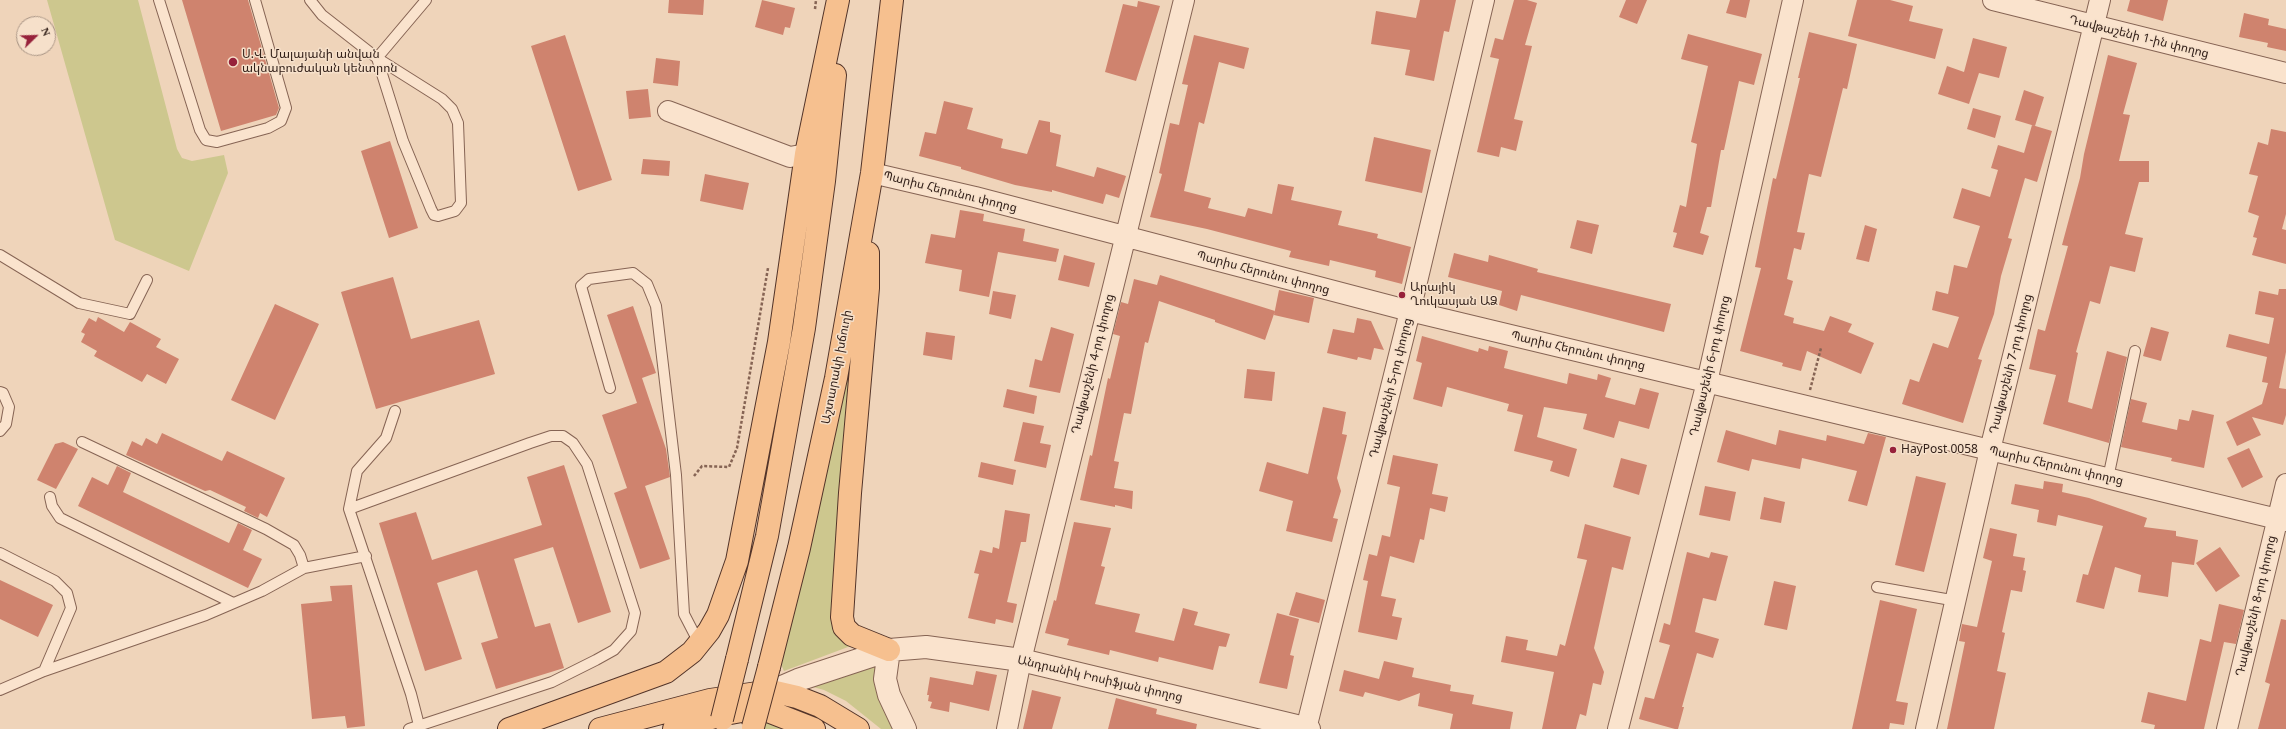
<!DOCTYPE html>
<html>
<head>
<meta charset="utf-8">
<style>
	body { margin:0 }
	#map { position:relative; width:2286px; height:729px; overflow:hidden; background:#efd4ba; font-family:Georgia,serif }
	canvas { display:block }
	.north { position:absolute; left:16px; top:16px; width:40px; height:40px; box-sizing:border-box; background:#f6e0ca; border:1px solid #a89484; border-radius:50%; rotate:67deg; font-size:11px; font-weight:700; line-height:16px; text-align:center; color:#34211a }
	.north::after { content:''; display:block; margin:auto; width:14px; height:18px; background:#97223b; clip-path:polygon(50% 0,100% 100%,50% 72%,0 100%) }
</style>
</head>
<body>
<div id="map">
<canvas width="2286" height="729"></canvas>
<div class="north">N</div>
</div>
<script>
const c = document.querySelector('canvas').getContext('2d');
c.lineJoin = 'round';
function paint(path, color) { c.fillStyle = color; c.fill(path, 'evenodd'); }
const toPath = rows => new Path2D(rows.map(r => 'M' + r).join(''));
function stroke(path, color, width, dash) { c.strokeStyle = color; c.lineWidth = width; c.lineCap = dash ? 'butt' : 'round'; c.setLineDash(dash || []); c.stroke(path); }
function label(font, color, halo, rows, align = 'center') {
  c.font = font + ' Georgia,"Noto Sans Armenian",serif'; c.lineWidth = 3; c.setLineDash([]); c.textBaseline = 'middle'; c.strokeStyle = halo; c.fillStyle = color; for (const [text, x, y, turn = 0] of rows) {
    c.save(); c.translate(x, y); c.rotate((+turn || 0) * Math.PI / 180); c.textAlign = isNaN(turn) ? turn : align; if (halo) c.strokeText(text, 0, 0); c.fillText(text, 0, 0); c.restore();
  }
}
const green = toPath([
	[47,0,138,0,177,149,182,158,192,161,224,155,228,173,189,271,115,240],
	[857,324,835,592,856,644,784,671,780,662],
	[880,658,879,695,892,729,881,729,846,701,824,690,806,685],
	[765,722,795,729,764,729]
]);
const building = toPath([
	[182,0,248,0,279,108,276,115,221,131],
	[669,0,704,0,703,15,668,13],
	[762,0,795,8,790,28,785,27,783,35,755,27],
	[1420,0,1456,0,1449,32,1444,31,1434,81,1405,75,1410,50,1371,44,1376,11,1416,18],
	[1514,0,1527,0,1537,3,1525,45,1532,46,1514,119,1523,121,1516,151,1501,147,1499,157,1477,152,1499,59,1490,57,1495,38,1503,40],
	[1626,0,1647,0,1637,24,1619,17],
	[1730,0,1750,0,1746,18,1726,13],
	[1857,0,1890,0,1913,6,1909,21,1943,29,1935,59,1848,36],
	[2130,0,2168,0,2163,21,2127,11],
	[1138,1,1160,6,1136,81,1105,72,1123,4,1137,7],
	[2244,13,2269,19,2268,25,2286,29,2286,51,2267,47,2268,43,2239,37],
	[1809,32,1857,44,1847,89,1843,88,1821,177,1809,174,1797,232,1805,233,1801,250,1794,248,1787,279,1793,281,1784,315,1794,318,1793,323,1824,331,1830,316,1852,324,1848,332,1874,343,1861,374,1807,351,1801,371,1782,366,1783,363,1740,351,1761,268,1755,267,1773,178,1776,179,1800,78,1798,78],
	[1688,34,1762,54,1754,85,1739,81,1724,150,1721,150,1711,207,1707,207,1700,233,1709,236,1703,255,1673,247,1677,233,1673,232,1680,205,1686,207,1697,144,1691,142,1708,66,1681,59],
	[565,35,612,180,578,191,531,46],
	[1194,35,1249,48,1244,69,1219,62,1204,124,1199,122,1184,191,1211,198,1208,208,1245,217,1248,208,1272,214,1278,184,1294,187,1291,200,1342,211,1338,225,1378,234,1377,238,1411,247,1402,284,1375,277,1376,271,1330,260,1329,266,1289,257,1291,251,1207,229,1150,217,1162,174,1159,173,1170,123,1179,125,1188,85,1182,84],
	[1973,38,2007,47,1999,78,1979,73,1969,104,1938,94,1947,66,1964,72],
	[2108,55,2137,63,2123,114,2130,115,2119,161,2149,161,2149,182,2139,182,2125,234,2143,238,2135,272,2110,266,2100,304,2090,301,2076,352,2078,353,2068,402,2092,409,2107,351,2127,357,2109,443,2043,424,2056,375,2029,369,2038,329,2045,331,2068,246,2062,245,2080,178,2084,154],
	[656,58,680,61,678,86,653,83],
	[648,89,651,117,629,119,626,91],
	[2024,90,2044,97,2035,126,2015,120],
	[944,101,973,108,967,129,1003,139,1001,148,1027,154,1039,120,1050,122,1050,132,1061,135,1056,166,1094,177,1097,167,1126,176,1119,198,1106,194,1103,204,1052,190,1052,192,1015,185,961,169,961,167,919,156,925,132,936,134],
	[1973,108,2001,116,1995,138,1967,129],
	[2032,125,2052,131,2037,182,2025,178,2008,238,2012,239,2001,276,1994,314,1978,359,1982,360,1963,423,1902,404,1910,379,1919,382,1933,343,1948,348,1959,317,1932,310,1936,291,1948,294,1954,265,1967,268,1980,226,1953,218,1962,188,1990,197,1998,170,1991,168,1998,145,2024,153],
	[2271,129,2286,132,2286,214,2282,229,2286,230,2286,264,2252,255,2257,238,2253,237,2259,216,2248,212,2258,176,2249,174,2258,142,2268,145],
	[1374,137,1431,150,1422,193,1365,181],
	[390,141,418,228,389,238,361,151],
	[643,159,670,161,669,176,641,174],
	[705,174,749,183,743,210,700,201],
	[960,210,984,214,983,221,1025,229,1023,241,1059,249,1056,262,998,252,989,297,959,291,962,270,925,263,931,234,955,238],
	[1577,220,1599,225,1592,254,1570,248],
	[1865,225,1877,229,1869,262,1856,259],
	[1454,253,1488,262,1489,255,1538,269,1537,272,1671,304,1664,332,1521,295,1517,311,1499,305,1502,291,1448,277],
	[1064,255,1095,263,1089,287,1058,280],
	[1160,275,1275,311,1265,340,1215,322,1215,320,1159,301,1148,343,1145,342,1131,414,1124,413,1114,461,1119,462,1114,488,1133,491,1132,509,1115,505,1115,507,1080,500,1090,455,1092,456,1108,378,1110,379,1120,336,1113,334,1121,302,1128,304,1134,279,1157,285],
	[393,277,411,339,479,320,495,374,376,409,341,292],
	[2279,289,2286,289,2286,352,2279,388,2286,389,2286,415,2283,425,2252,417,2261,435,2237,446,2226,422,2262,404,2268,383,2262,382,2267,357,2226,347,2229,334,2269,344,2274,318,2255,314,2259,291,2278,295],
	[1279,290,1314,298,1309,323,1274,315],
	[993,291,1016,295,1011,319,989,314],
	[275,304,319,324,275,420,231,400],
	[633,306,656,373,642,378,666,449,670,477,645,486,670,559,640,569,614,493,627,488,602,415,637,403,607,315],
	[98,317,124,332,130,322,161,339,156,347,179,359,166,384,147,374,142,382,94,356,97,351,81,342,85,334,81,332,89,318,96,322],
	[1357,318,1371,321,1384,350,1374,348,1371,360,1358,357,1357,360,1327,353,1333,329,1354,333],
	[1051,327,1074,334,1060,393,1029,387,1035,359,1042,361],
	[2151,327,2169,332,2161,361,2143,356],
	[926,332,955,336,952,360,923,355],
	[1422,336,1478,352,1479,348,1488,351,1489,346,1508,351,1504,368,1567,384,1569,373,1597,380,1598,374,1611,378,1605,397,1635,405,1640,388,1659,393,1649,429,1619,421,1614,438,1583,429,1587,414,1544,407,1537,437,1577,449,1569,477,1550,471,1553,461,1514,451,1523,415,1507,411,1509,404,1447,387,1442,407,1413,399,1422,363,1416,361],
	[1247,369,1275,372,1272,401,1244,398],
	[1007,389,1037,396,1034,414,1003,407],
	[2131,399,2147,403,2142,422,2177,430,2179,419,2189,421,2192,410,2214,415,2204,468,2171,461,2172,458,2121,447],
	[1323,407,1346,412,1342,434,1347,435,1337,478,1341,491,1333,518,1338,519,1332,542,1286,531,1293,501,1259,491,1267,462,1308,474],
	[1023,422,1044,426,1040,443,1051,445,1046,468,1014,461],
	[1726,430,1776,445,1779,430,1826,441,1827,435,1864,444,1868,433,1886,437,1867,506,1848,501,1857,471,1802,458,1800,469,1752,459,1749,471,1717,462],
	[162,433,222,461,227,451,285,478,267,517,260,513,258,518,244,511,246,507,210,490,205,491,126,455,132,441,142,446,146,438,157,444],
	[63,442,78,449,56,489,37,480,55,444],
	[2249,448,2263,477,2242,488,2227,458],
	[1393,455,1438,464,1432,494,1448,497,1445,512,1430,508,1424,540,1420,539,1414,563,1390,556,1381,596,1396,599,1392,616,1402,618,1397,640,1358,632,1368,581,1363,580,1369,554,1377,556,1382,535,1390,537,1400,487,1387,484],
	[1621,458,1647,465,1639,495,1613,487],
	[981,462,1016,470,1013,485,978,477],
	[564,465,611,612,578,623,553,547,514,559,535,627,550,623,564,668,496,689,481,643,498,638,477,570,437,583,462,659,425,671,379,523,416,512,432,560,542,525,527,477],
	[117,466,131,473,123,492,229,543,238,523,252,530,243,550,262,559,248,588,78,506,92,477,108,485],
	[1916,476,1946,483,1924,572,1895,565],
	[2044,481,2063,484,2062,492,2089,498,2147,518,2144,527,2176,531,2176,536,2198,540,2194,565,2172,562,2168,597,2138,592,2141,575,2115,567,2104,609,2076,602,2083,574,2088,575,2103,526,2058,515,2056,526,2037,522,2039,510,2011,504,2015,484,2043,489],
	[1705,486,1736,492,1730,521,1699,515],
	[1764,497,1785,502,1781,523,1760,519],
	[1005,510,1030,514,1026,542,1021,542,1007,602,1017,604,1013,623,996,619,995,624,968,618,979,574,974,573,980,550,992,553,993,547,999,549],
	[1074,522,1111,528,1101,566,1105,567,1095,604,1140,614,1135,632,1174,641,1183,608,1198,612,1194,625,1230,634,1226,647,1219,646,1213,670,1159,657,1158,662,1110,650,1109,655,1067,645,1069,639,1045,633,1054,600,1056,601],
	[1585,524,1631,537,1623,570,1612,567,1594,648,1604,672,1601,685,1593,683,1586,716,1580,714,1576,729,1542,729,1554,672,1501,662,1506,636,1528,640,1526,650,1557,656,1560,644,1565,646,1587,560,1577,558],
	[1990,528,2017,534,2013,556,2025,558,2023,570,2026,571,2022,592,2011,590,2002,632,2005,633,1997,671,2006,673,1994,729,1947,729,1965,642,1959,641,1962,624,1977,627,1992,561,1983,558],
	[2220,547,2240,576,2216,592,2196,563],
	[1687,552,1709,558,1711,552,1728,556,1716,601,1703,598,1695,632,1719,639,1713,658,1697,653,1682,707,1684,707,1678,729,1675,729,1639,719,1645,697,1654,699,1670,645,1659,642,1664,623,1670,625],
	[0,580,53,605,38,637,0,619],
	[1774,581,1796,586,1787,630,1764,625],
	[352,585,365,726,347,728,345,716,312,719,301,604,332,601,330,586],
	[1296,592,1325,600,1319,623,1289,615],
	[1880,600,1917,609,1896,701,1908,703,1904,725,1890,723,1889,729,1852,729],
	[2219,604,2244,610,2236,644,2224,642,2204,729,2154,729,2155,725,2141,722,2148,692,2186,701,2200,639,2211,642],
	[1277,613,1299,619,1290,655,1294,656,1287,689,1259,683],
	[2281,619,2286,620,2286,729,2258,729,2270,684,2265,682],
	[1384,661,1414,668,1412,677,1451,685,1450,691,1474,695,1472,704,1513,712,1510,729,1450,729,1453,714,1418,706,1420,693,1399,701,1365,692,1363,697,1339,691,1344,670,1379,679],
	[976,671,997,675,989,711,950,702,949,712,930,708,932,702,928,701,929,695,927,695,930,677,973,685],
	[1032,690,1061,697,1052,729,1023,729],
	[1116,698,1157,709,1156,714,1197,724,1196,729,1108,729]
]);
const path = toPath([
	[815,9,816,0],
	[1810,390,1821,348],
	[694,476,702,466,729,467,737,448,768,268]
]);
const service = toPath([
	[159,0,200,130,206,140,217,142,268,128,281,121,286,108,255,0],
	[310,0,322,15,377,58,426,0],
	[377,58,442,99,452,109,458,123,461,203,455,211,438,216,434,215,431,209,403,141,377,58],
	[0,255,79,303,130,314,147,280],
	[610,388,581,286,589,279,633,273,647,284,656,306,676,475,684,614,699,643],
	[0,392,3,393,9,407,6,424,0,431],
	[395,411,386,438,357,471,349,509,411,694,420,729],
	[82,442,266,529,294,545,300,555,304,568],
	[2108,478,2135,351],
	[50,497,52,506,60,518,233,603],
	[349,509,530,443,551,436,563,436,573,443,587,464,635,613,631,631,614,650,596,660,552,682,409,729],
	[0,553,55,581,67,593,71,608,44,671],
	[1877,587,1957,601],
	[0,690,44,671,206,615,262,591,304,568,366,556]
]);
const minor = toPath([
	[1993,0,2286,73],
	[668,111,790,157,806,154],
	[872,173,975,197,1410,311,2286,521],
	[1007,729,1021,660,1184,0],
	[1306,729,1410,311,1484,0],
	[1618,729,1707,382,1793,0],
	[1926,729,1990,450,2100,0],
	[2227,729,2286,484]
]);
const tertiary = toPath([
	[889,650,885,679,889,695,905,729],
	[761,696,798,680,889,650,926,647,1021,660,1309,729]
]);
const primary = toPath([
	[868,253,868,288,850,493,842,617,844,627,852,635,889,650],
	[737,659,767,536,804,328,824,181,835,75],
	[769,667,799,548,836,378,872,173,892,0],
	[509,729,666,672,692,652,709,631,718,615,737,561,779,342,806,154,838,0],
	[600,729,710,700,771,691,797,697,820,706,858,729],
	[674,729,725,714,747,710,768,711,814,729]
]);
const primaryBridge = toPath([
	[722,719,737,659],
	[753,727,769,667]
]);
const markers = [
	[233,62,5,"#97223b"],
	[1402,295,4,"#97223b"],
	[1893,450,4,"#97223b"]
];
const streetNames = [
	["Դավթաշենի 1-ին փողոց",2139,37,14],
	["Պարիս Հերունու փողոց",950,192,14],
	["Պարիս Հերունու փողոց",1263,273,15],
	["Պարիս Հերունու փողոց",1578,351,13],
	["Դավթաշենի 4-րդ փողոց",1093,364,-76],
	["Դավթաշենի 7-րդ փողոց",2011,364,-76],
	["Դավթաշենի 6-րդ փողոց",1710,366,-77],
	["Աշտարակի խճուղի",837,367,-79],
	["Դավթաշենի 5-րդ փողոց",1391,388,-76],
	["Պարիս Հերունու փողոց",2056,466,13],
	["Դավթաշենի 8-րդ փողոց",2256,606,-77],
	["Անդրանիկ Իոսիֆյան փողոց",1100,679,13]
];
const poiNames = [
	["Ս.Վ. Մալայանի անվան",242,55],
	["ակնաբուժական կենտրոն",242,69],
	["Արայիկ",1410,288],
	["Ղուկասյան ԱՁ",1410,302],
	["HayPost 0058",1901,450]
];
paint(green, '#cdc78e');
paint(building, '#cf836e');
stroke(service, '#866454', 12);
stroke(minor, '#866454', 22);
stroke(tertiary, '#866454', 24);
stroke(primary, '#533429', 24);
stroke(path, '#866454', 2.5, [3, 2]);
stroke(service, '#fae3cd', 10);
stroke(minor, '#fae3cd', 20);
stroke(tertiary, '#fae3cd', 22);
stroke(primary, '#f6c08f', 22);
stroke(primaryBridge, '#533429', 24, []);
stroke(primaryBridge, '#f6c08f', 22);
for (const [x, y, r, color] of markers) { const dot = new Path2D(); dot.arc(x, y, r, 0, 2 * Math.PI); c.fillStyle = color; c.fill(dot); stroke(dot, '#f6e0ca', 1.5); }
label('12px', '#34211a', '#f6e0ca', streetNames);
label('12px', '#34211a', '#f6e0ca', poiNames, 'left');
</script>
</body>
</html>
